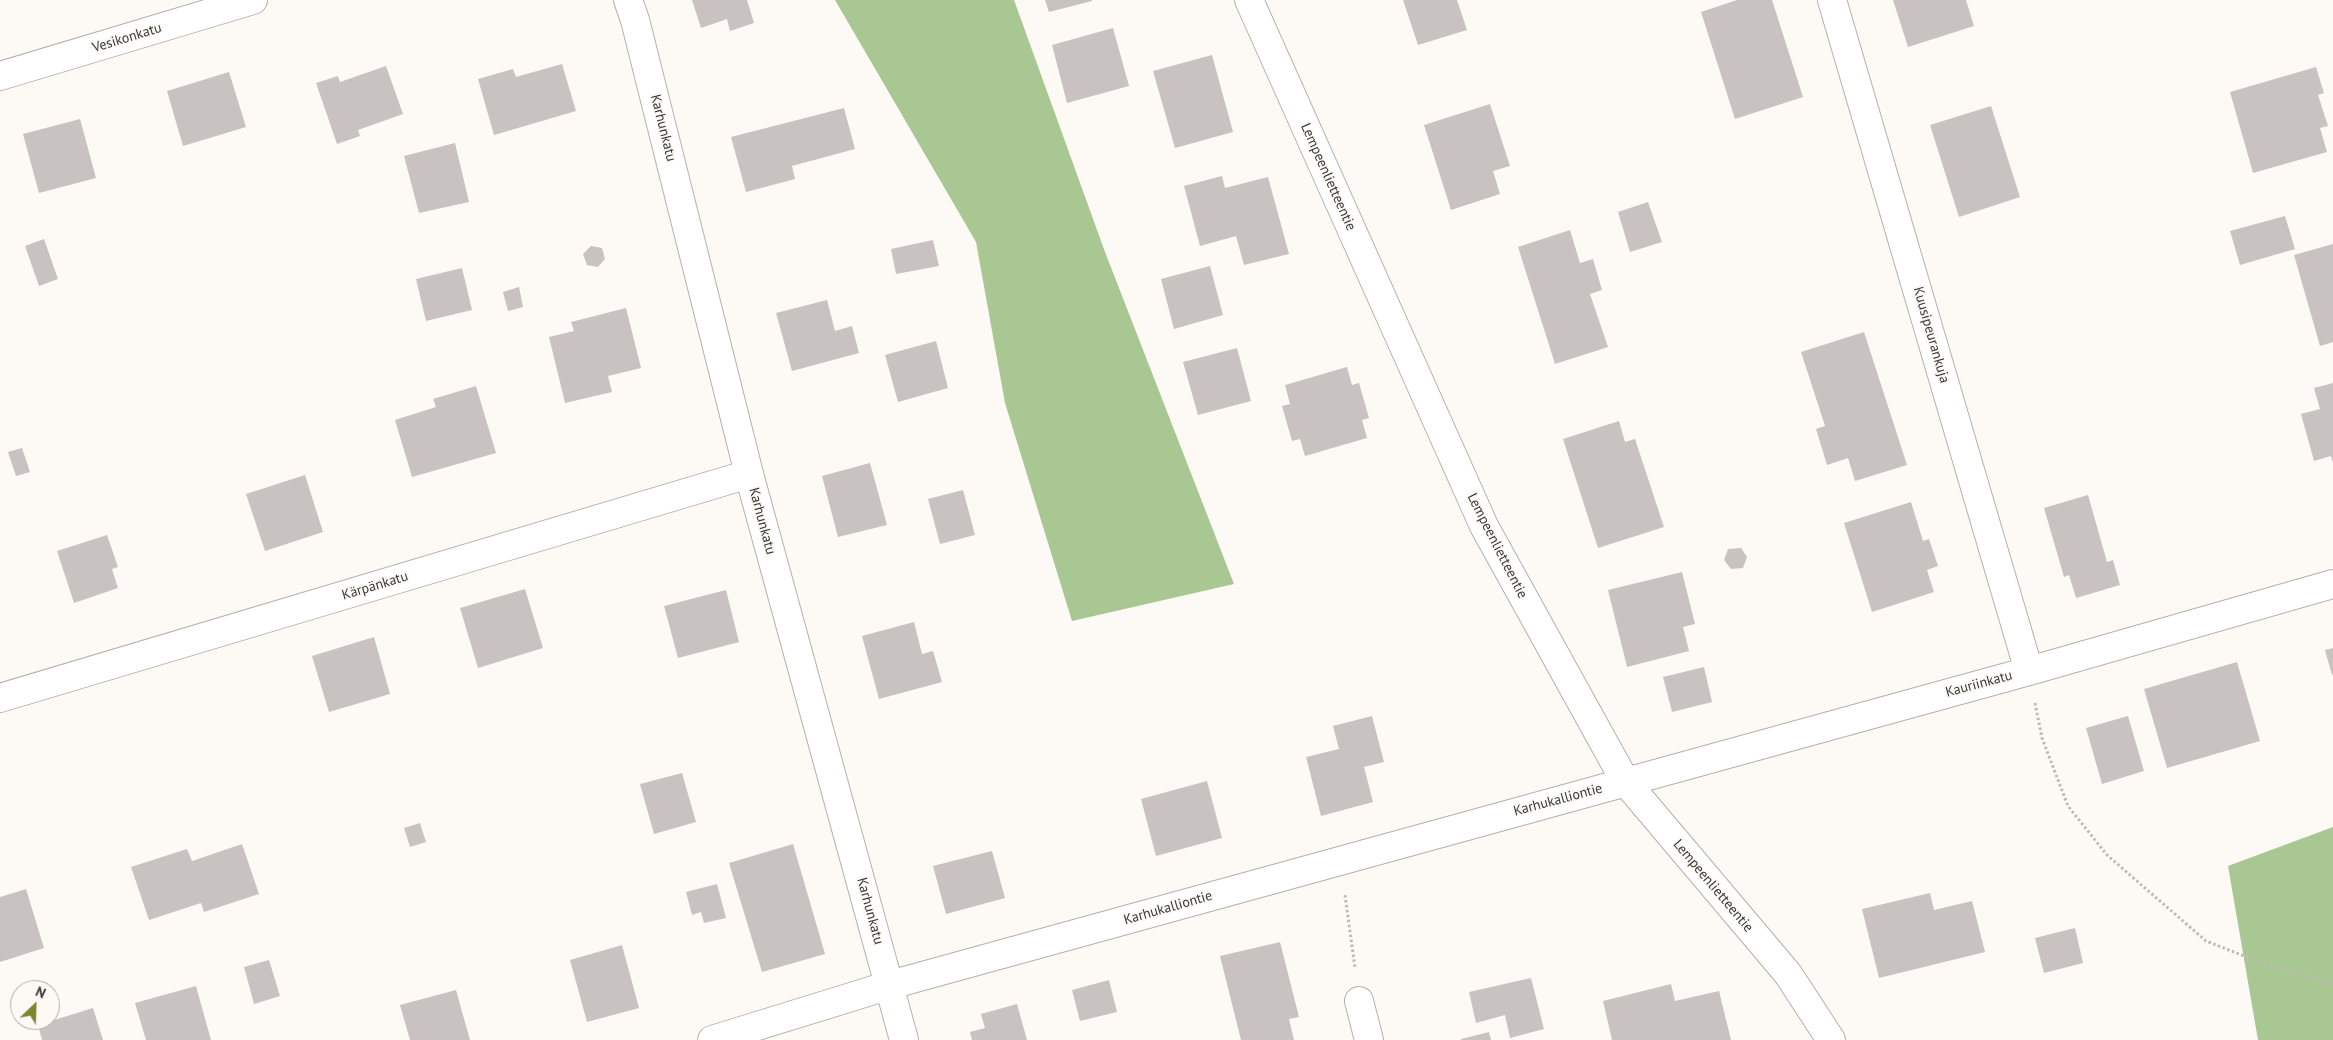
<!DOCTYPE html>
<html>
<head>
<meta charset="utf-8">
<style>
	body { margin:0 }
	#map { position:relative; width:2333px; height:1040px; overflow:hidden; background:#fdfaf6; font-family:"PT Sans",sans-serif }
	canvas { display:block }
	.north { position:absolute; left:10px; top:980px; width:50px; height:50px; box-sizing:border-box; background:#fdfaf6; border:1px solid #afaca9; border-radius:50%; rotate:24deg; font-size:14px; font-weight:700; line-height:20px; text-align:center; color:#393836 }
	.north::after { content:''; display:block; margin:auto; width:18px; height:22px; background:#80852f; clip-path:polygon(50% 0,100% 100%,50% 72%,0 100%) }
</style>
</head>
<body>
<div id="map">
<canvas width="2333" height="1040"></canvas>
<div class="north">N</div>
</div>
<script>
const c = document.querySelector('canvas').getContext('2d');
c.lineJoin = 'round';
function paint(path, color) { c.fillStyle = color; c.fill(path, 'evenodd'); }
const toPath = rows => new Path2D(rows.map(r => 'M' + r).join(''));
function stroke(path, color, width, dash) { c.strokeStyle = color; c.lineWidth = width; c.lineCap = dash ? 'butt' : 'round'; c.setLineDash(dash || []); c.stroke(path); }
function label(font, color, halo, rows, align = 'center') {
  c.font = font + ' "PT Sans",sans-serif'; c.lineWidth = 4; c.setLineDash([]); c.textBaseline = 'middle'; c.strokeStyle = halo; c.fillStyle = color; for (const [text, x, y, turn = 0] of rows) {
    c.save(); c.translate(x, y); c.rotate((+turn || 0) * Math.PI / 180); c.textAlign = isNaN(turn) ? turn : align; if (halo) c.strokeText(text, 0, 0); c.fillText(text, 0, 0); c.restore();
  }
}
const forest = toPath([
	[835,0,1014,0,1105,252,1234,584,1072,621,1005,403,976,242],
	[2333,827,2333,1040,2258,1040,2228,866]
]);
const building = toPath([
	[692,0,747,0,754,23,730,31,727,19,701,28],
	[1045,0,1092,0,1092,1,1049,12],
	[1403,0,1457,0,1467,30,1418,45],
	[1737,0,1772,0,1803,97,1735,119,1701,12],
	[1893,0,1966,0,1974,26,1908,47],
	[1113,28,1129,86,1067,103,1052,45],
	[1212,55,1233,132,1175,148,1153,71],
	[562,64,576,111,494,135,478,79,513,69,516,77],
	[386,66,403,114,358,130,360,136,337,144,316,83,338,76,340,82],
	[2316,67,2324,93,2318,95,2328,126,2320,128,2327,152,2253,173,2230,92],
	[229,72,246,127,183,146,167,91],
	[1490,104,1510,166,1493,171,1500,194,1451,210,1424,125],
	[1991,106,2020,197,1959,217,1930,125],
	[844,108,855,149,792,166,795,179,746,192,731,137],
	[80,119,96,178,39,193,23,134],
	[455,143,469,202,419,213,404,156],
	[1222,176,1225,188,1268,177,1289,254,1244,265,1236,236,1200,246,1184,186],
	[1648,202,1662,242,1630,252,1618,212],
	[2285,216,2295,249,2240,265,2230,231],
	[1570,230,1580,263,1593,259,1602,290,1590,294,1608,347,1555,364,1518,247],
	[44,239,58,279,39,286,25,246],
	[933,240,939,266,896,274,891,249],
	[2333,244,2333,342,2320,346,2294,255],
	[591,246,602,248,605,259,598,267,587,265,583,254],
	[1210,266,1223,315,1174,329,1161,279],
	[462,268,472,310,426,321,416,279],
	[519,287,523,307,508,311,503,292],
	[827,300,835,331,852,326,859,353,792,371,776,313],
	[626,308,641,368,608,376,612,392,565,403,549,337,574,331,571,322],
	[1864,332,1907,465,1855,481,1848,458,1827,465,1816,429,1825,426,1801,352],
	[936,341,948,388,898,402,885,355],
	[1237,348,1251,401,1198,415,1183,362],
	[1347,367,1352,385,1359,383,1369,418,1362,420,1367,438,1305,456,1300,439,1292,441,1282,406,1290,404,1285,385],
	[2333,383,2333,463,2331,456,2314,461,2301,414,2320,409,2314,388],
	[476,386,496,453,412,477,395,420,436,407,433,399],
	[1619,421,1625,442,1635,439,1664,527,1598,548,1563,439],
	[22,448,30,472,16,476,8,452],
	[870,463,887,525,838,537,822,476],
	[305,475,323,532,265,551,246,494],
	[963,490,975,535,940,544,928,499],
	[2088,495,2107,562,2113,560,2120,585,2076,598,2069,575,2064,577,2044,508],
	[1911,502,1923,541,1929,539,1938,566,1927,570,1934,592,1872,612,1844,523],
	[107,535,118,567,112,569,118,588,74,603,57,551],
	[1741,548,1747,557,1743,568,1731,569,1724,560,1728,549],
	[1682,572,1695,624,1683,627,1689,651,1627,667,1608,590],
	[525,589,543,648,478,668,460,608],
	[726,590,739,642,678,658,664,606],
	[914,622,922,654,933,651,942,682,879,699,862,636],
	[374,637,390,694,329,712,312,656],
	[2333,648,2333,675,2332,675,2325,650],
	[2237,662,2260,741,2167,768,2144,689],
	[1704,667,1712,702,1672,712,1663,677],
	[1372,716,1384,762,1364,767,1373,802,1321,816,1306,757,1339,749,1333,726],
	[2128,716,2144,771,2102,784,2086,728],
	[682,773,696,822,654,834,640,784],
	[1207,781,1222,838,1156,856,1141,799],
	[420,823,426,842,410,847,404,828],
	[242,844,259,894,204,912,201,903,149,920,131,867,187,849,192,861],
	[793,844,825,954,762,972,729,863],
	[992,851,1005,898,946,914,933,866],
	[717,884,726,918,704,923,701,912,692,915,686,892],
	[26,889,44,948,0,962,0,897],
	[1930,893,1934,910,1972,901,1985,952,1879,978,1862,909],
	[2075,928,2083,963,2044,973,2035,938],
	[1280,942,1299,1017,1289,1019,1294,1040,1241,1040,1220,956],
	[622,945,639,1008,587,1022,570,960],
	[269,960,280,996,254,1004,244,967],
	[1531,978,1544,1029,1510,1038,1505,1015,1476,1023,1469,992],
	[1109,980,1117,1012,1080,1021,1072,990],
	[1671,984,1675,1001,1719,991,1731,1040,1612,1040,1603,1001],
	[196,986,211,1040,146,1040,135,1003],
	[456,990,470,1040,410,1040,400,1005],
	[1017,1004,1027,1040,972,1040,970,1032,985,1028,981,1014],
	[93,1008,103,1040,42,1040,38,1025],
	[1489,1032,1491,1040,1461,1040,1461,1039]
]);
const path = toPath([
	[2035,703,2042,738,2068,806,2107,855,2206,941,2262,963,2333,984],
	[1345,895,1355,968]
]);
const minor = toPath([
	[628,0,635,20,749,474,904,1040],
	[1249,0,1484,526,1625,781,1788,974,1831,1040],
	[1832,0,2029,671],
	[0,76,253,0],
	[0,698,749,474],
	[1359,1001,1369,1040],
	[712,1040,890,985,2029,671,2333,584]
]);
const streetNames = [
	["Vesikonkatu",127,38,-17],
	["Karhunkatu",663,128,76],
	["Lempeenlietteentie",1328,177,66],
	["Kuusipeurankuja",1931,335,74],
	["Karhunkatu",762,521,75],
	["Lempeenlietteentie",1497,546,63],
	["Kärpänkatu",375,586,-17],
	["Kauriinkatu",1979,684,-15],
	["Karhukalliontie",1558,800,-15],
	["Lempeenlietteentie",1713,886,50],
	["Karhukalliontie",1168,908,-16],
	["Karhunkatu",870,911,75]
];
paint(forest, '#a8c792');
paint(building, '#c8c2c1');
stroke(minor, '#b4b1ac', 30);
stroke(path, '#bdbbb8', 3, [2.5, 2.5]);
stroke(minor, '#fff', 28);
label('14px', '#393836', '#fdfaf6', streetNames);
</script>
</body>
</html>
